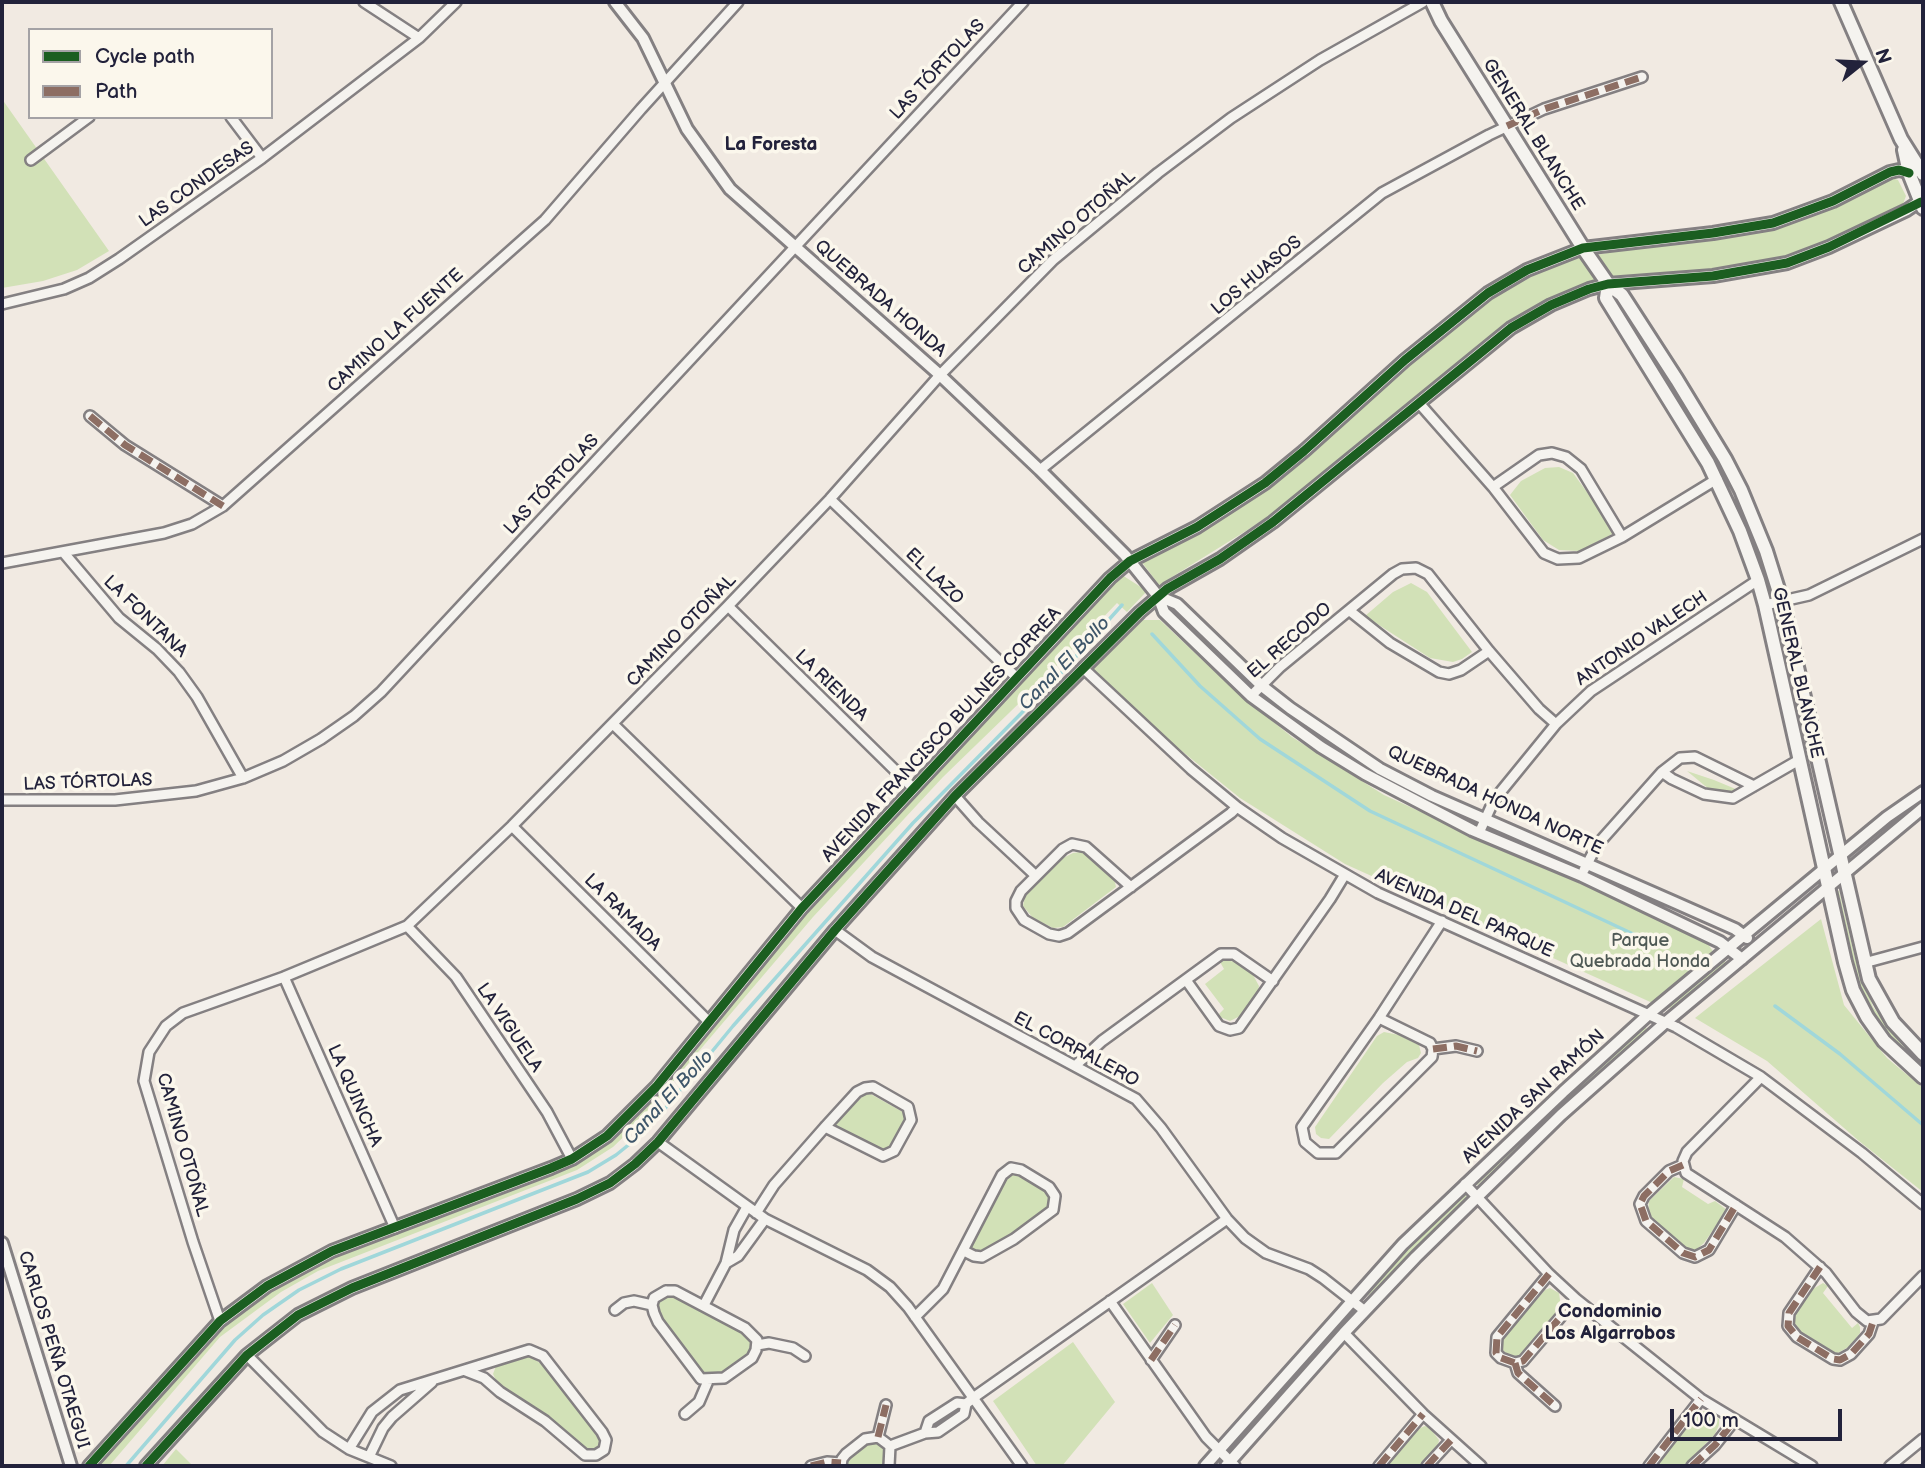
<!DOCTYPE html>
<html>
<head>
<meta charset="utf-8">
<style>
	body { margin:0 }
	#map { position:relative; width:1925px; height:1468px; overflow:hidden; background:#f1eae2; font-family:"Balsamiq Sans",sans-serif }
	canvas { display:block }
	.frame { position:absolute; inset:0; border:4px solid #22223b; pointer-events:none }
	.legend { position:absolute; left:28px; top:28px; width:245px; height:91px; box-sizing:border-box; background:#fbf7ec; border:2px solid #a4a2a5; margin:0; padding:9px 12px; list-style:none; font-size:21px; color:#22223b }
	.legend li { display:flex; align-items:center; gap:14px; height:35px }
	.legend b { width:35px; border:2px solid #a4a2a5 }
	.north { position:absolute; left:1827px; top:28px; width:70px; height:70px; -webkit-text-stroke:5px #fbf7ec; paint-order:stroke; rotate:72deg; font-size:19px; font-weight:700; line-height:28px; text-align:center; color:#22223b }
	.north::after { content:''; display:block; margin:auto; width:24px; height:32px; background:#22223b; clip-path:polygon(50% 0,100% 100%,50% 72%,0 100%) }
	.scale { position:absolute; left:1670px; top:1409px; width:172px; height:32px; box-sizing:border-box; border:4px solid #22223b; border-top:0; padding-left:9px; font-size:21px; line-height:24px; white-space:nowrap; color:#22223b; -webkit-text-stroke:5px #fbf7ec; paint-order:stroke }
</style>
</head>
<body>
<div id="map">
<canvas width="1925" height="1468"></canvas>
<div class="frame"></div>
<ul class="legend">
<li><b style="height:9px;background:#1b5e20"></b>Cycle path</li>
<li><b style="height:9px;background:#8d6e63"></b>Path</li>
</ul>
<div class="north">N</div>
<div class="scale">100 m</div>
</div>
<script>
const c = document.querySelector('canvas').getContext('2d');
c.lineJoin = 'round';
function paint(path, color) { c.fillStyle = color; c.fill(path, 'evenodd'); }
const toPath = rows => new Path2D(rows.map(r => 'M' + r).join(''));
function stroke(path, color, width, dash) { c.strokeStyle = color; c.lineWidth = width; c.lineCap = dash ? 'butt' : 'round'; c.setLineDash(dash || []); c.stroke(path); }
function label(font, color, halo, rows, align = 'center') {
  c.font = font + ' "Balsamiq Sans",sans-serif'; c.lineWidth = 7; c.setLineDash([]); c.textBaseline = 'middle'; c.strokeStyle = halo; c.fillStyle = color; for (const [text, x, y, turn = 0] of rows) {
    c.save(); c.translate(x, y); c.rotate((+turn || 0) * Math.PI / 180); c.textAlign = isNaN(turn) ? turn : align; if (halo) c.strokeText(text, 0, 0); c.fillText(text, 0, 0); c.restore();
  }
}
const green = toPath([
	[2,99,109,251,77,270,43,281,2,288],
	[1892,178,1898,180,1906,196,1903,204,1874,220,1797,254,1760,263,1580,285,1512,319,1296,498,1249,529,1159,585,1141,561,1249,501,1309,457,1410,363,1491,296,1540,267,1582,255,1597,255,1644,245,1713,239,1780,228,1838,206],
	[1559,467,1573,473,1616,532,1579,551,1559,550,1543,540,1510,495,1521,481,1545,468],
	[1122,575,1147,591,1127,612,1117,603,1043,680,943,777,813,917,636,1125,613,1147,577,1170,318,1271,281,1292,220,1337,109,1466,100,1466,98,1464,225,1319,293,1273,353,1244,552,1175,575,1164,624,1123,803,909,1090,606],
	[1411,583,1427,592,1472,652,1462,659,1453,662,1430,658,1365,616,1393,592],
	[1143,620,1160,620,1233,689,1292,737,1384,795,1502,849,1663,917,1704,938,1714,953,1657,1005,1345,864,1240,798,1173,744,1092,670],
	[1687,771,1714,780,1738,790,1733,794,1710,790],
	[1081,852,1089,857,1114,878,1116,887,1063,927,1053,928,1033,918,1023,906,1025,896,1063,858,1073,853],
	[1834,890,1839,891,1854,954,1873,1007,1902,1045,1923,1062,1923,1068,1894,1042,1878,1023,1864,1001,1851,961],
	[1821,919,1844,1005,1887,1058,1923,1088,1923,1192,1859,1141,1767,1061,1695,1018],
	[1226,960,1235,962,1252,973,1259,986,1258,991,1240,1016,1230,1021,1220,1017,1219,1014,1224,1009,1205,984,1224,969,1220,962],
	[1725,960,1726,965,1676,1007,1671,1009,1669,1007,1700,979],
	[1643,1027,1646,1027,1647,1031,1569,1099,1478,1185,1473,1184,1585,1077],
	[1384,1032,1399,1035,1419,1045,1421,1053,1418,1058,1407,1062,1383,1083,1329,1139,1321,1138,1316,1134,1315,1127,1377,1036],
	[867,1092,903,1112,908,1126,886,1153,831,1128],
	[1021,1171,1054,1195,1047,1211,1014,1236,981,1253,969,1251,1004,1174],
	[1674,1177,1684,1179,1682,1187,1708,1204,1715,1201,1727,1210,1704,1243,1697,1249,1690,1250,1684,1247,1652,1218,1648,1211,1649,1201],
	[1462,1193,1467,1195,1466,1198,1368,1296,1370,1288],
	[1152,1283,1173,1315,1150,1343,1123,1304],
	[1823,1283,1828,1286,1823,1293,1852,1328,1858,1323,1860,1327,1860,1333,1850,1346,1838,1353,1832,1352,1803,1334,1794,1323,1796,1313,1813,1289],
	[1550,1288,1559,1293,1561,1307,1518,1358,1510,1358,1500,1347,1499,1341,1545,1290],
	[670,1296,704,1310,753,1341,751,1357,718,1378,702,1376,657,1312,656,1302],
	[1352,1309,1354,1314,1230,1451,1229,1445],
	[1073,1342,1115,1402,1062,1466,1037,1466,993,1401],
	[519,1356,530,1356,544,1366,600,1438,599,1447,590,1451,583,1448,548,1417,498,1384,493,1374,496,1366],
	[1704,1411,1710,1412,1719,1419,1719,1425,1715,1434,1684,1466,1656,1466,1696,1416],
	[1425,1426,1429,1427,1439,1440,1438,1445,1421,1466,1386,1466,1420,1428],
	[876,1441,883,1448,885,1454,882,1466,846,1466,851,1455,871,1442],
	[176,1449,193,1466,162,1466]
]);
const stream = toPath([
	[1152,634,1200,686,1260,739,1370,811,1661,947],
	[1775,1006,1840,1054,1923,1125],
	[126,1466,235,1340,263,1315,299,1290,341,1269,588,1172,616,1155,637,1138,663,1111,733,1026,913,823,1063,671,1122,605]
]);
const minor = toPath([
	[364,2,419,38],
	[231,117,262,158],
	[31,160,89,117],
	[2,304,64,289,89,278,119,259,262,158,419,38,456,2],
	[1419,403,1493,487,1544,553,1558,559,1579,558,1622,537,1717,479],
	[90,416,125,445,223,506],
	[1040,470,1382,193,1489,135,1544,109,1642,77],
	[1493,487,1539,455,1552,453,1566,457,1581,469,1622,537],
	[830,499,1016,677],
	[64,553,119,618,157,649,179,672,197,697,243,778],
	[2,563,164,533,192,524,223,506,545,220,641,109,738,2],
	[1765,605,1809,595,1923,539],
	[728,606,912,787],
	[1350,611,1390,643,1439,672,1449,674,1461,670,1489,651],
	[1083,668,1191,769,1237,807,1282,838,1378,893,1676,1027,1761,1077,1862,1153,1923,1204],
	[1251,696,1280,667,1393,574,1402,569,1416,568,1428,574,1489,651,1539,709,1556,724],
	[613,724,802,908],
	[1662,772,1672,779,1704,794,1733,798,1799,760],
	[955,796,978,822,1036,876],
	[2,800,115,800,196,791,243,778,283,761,321,739,354,716,381,692,1023,2],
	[512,826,709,1022],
	[1479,833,1494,800,1556,724,1591,691,1758,580],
	[1584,870,1597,845,1662,772,1680,758,1695,757,1754,786],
	[1131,887,1086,847,1072,844,1063,849,1021,891,1016,901,1016,908,1024,920,1049,934,1059,936,1068,933,1231,813,1237,807],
	[407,926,456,977,547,1112,572,1159],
	[835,930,872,957,898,971,1136,1099,1161,1128,1227,1219,1245,1238,1266,1253,1309,1269,1323,1278,1365,1311],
	[1864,963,1923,947],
	[284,977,395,1228],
	[1186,980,1219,1026,1230,1030,1239,1028,1330,899,1344,876],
	[1379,1018,1430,1043,1433,1049,1432,1057,1336,1153,1318,1153,1305,1142,1302,1127,1379,1018,1442,921],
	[1433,1049,1456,1046,1477,1051],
	[1075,1066,1102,1041,1221,954,1234,954,1273,981],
	[1761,1077,1687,1152,1683,1161,1686,1173,1785,1237,1826,1273,1856,1312,1867,1321,1881,1319,1923,1276],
	[658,1142,765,1219,867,1270,890,1287,908,1307,1022,1466],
	[1683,1165,1669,1171,1644,1196,1640,1204,1646,1221,1683,1253,1695,1257,1709,1250,1736,1205],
	[1465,1184,1549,1274,1576,1299,1701,1399,1812,1466],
	[756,1213,774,1185,825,1127,857,1092,865,1088,873,1087,908,1107,911,1120,894,1151,883,1156,825,1127],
	[726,1263,738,1256,765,1219],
	[1820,1267,1789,1313,1788,1326,1797,1337,1833,1359,1840,1360,1851,1354,1869,1334,1873,1322],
	[1549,1274,1497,1337,1496,1353,1501,1358,1515,1363,1523,1361,1576,1299],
	[666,1291,675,1291,745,1328,757,1340,756,1350,752,1358,724,1378,701,1379,658,1322,654,1313,652,1305,654,1298,666,1291],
	[1110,1301,1206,1437,1235,1466],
	[704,1305,726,1263,734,1230,747,1207],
	[615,1310,624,1303,634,1301,652,1305],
	[915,1317,943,1289,1002,1175,1011,1168,1021,1170,1049,1187,1055,1196,1053,1210,1014,1239,982,1257,974,1256,964,1251],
	[220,1321,193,1242,144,1081,149,1052,166,1026,183,1013,284,977,407,926,512,826,728,606,830,499,940,375,1053,260,1158,173,1231,118,1320,60,1423,2],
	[1344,1333,1423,1414,1481,1466],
	[757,1345,769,1343,793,1348,805,1356],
	[247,1355,323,1432,349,1449,391,1466],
	[1151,1360,1175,1325],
	[1515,1363,1518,1373,1555,1406],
	[685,1414,699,1402,708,1381],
	[925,1433,929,1421,957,1403,966,1404],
	[878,1437,886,1405],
	[890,1446,925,1433,938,1432,964,1414,966,1404,973,1398,1227,1219],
	[349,1449,372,1412,400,1390,529,1350,543,1356,602,1432,606,1440,604,1450,596,1455,585,1455,545,1421,500,1392,484,1378,466,1371],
	[369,1457,383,1428,392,1417,432,1382],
	[811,1466,827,1462,841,1463],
	[841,1466,842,1459,846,1454,865,1439,878,1437,890,1446],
	[889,1466,890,1446],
	[1379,1466,1423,1414],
	[1427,1466,1451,1440],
	[1649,1466,1701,1399],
	[1692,1466,1715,1445,1734,1421],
	[1890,1466,1923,1439]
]);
const tertiary = toPath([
	[615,2,643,38,687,129,730,189,940,375,1040,470,1125,555,1158,596,1164,612,1251,696,1321,747,1365,774,1472,830,1582,876,1720,942,1742,959],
	[1158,596,1177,604,1262,686,1290,708,1380,769,1432,796,1674,902,1735,929,1747,938],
	[2,1243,71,1466],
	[89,1466,220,1321,267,1286,332,1251,551,1168,572,1159,607,1136,656,1087,802,908,1110,578,1130,561,1197,527,1265,483,1304,451,1405,360,1488,293,1527,270,1583,248,1713,233,1773,223,1833,201,1890,172,1899,170,1913,173],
	[146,1466,247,1355,298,1315,352,1288,577,1199,610,1183,635,1164,658,1142,835,930,955,796,1140,612,1167,589,1220,559,1273,522,1511,328,1551,305,1589,289,1608,284,1713,276,1787,263,1829,247,1907,210,1923,199],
	[1205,1466,1403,1244,1563,1092,1649,1014,1749,931,1887,817,1923,792],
	[1226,1466,1344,1333,1416,1257,1561,1115,1666,1022,1923,808]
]);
const secondary = toPath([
	[1432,2,1441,21,1583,248,1608,284,1622,295,1677,380,1725,459,1741,490,1766,551,1782,602,1869,979,1893,1022,1923,1054],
	[1841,2,1901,139,1923,174],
	[1904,150,1909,173,1923,208],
	[1608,284,1606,298,1708,463,1740,531,1758,580,1765,605,1845,962,1853,990,1867,1017,1884,1041,1923,1077]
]);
const quiet = toPath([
	[1507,126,1544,109,1642,77],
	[90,416,125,445,223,506],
	[1433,1049,1456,1046,1477,1051],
	[1683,1165,1669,1171,1644,1196,1640,1204,1646,1221,1683,1253,1695,1257,1709,1250,1736,1205],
	[1820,1267,1789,1313,1788,1326,1797,1337,1833,1359,1840,1360,1851,1354,1869,1334,1873,1322],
	[1549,1274,1497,1337,1496,1353,1501,1358,1515,1363,1523,1361,1576,1299],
	[1151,1360,1175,1325],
	[1515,1363,1518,1373,1555,1406],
	[878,1437,886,1405],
	[811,1466,827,1462,841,1463],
	[1379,1466,1423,1414],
	[1427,1466,1451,1440],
	[1649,1466,1701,1399],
	[1692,1466,1715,1445,1734,1421]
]);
const cycleway = toPath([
	[89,1466,220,1321,267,1286,332,1251,551,1168,572,1159,607,1136,656,1087,802,908,1110,578,1130,561,1197,527,1265,483,1304,451,1405,360,1488,293,1527,270,1583,248,1713,233,1773,223,1833,201,1890,172,1899,170,1909,173],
	[146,1466,247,1355,298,1315,352,1288,577,1199,610,1183,635,1164,658,1142,835,930,955,796,1140,612,1167,589,1220,559,1273,522,1511,328,1551,305,1589,289,1608,284,1713,276,1787,263,1829,247,1921,202]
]);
const streetNames = [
	["LAS TÓRTOLAS",938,70,-47],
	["GENERAL BLANCHE",1533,135,58],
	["LAS CONDESAS",197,185,-35],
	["CAMINO OTOÑAL",1077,223,-41],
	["LOS HUASOS",1257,276,-40],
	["QUEBRADA HONDA",880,299,41],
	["CAMINO LA FUENTE",396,331,-42],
	["LAS TÓRTOLAS",552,485,-47],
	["EL LAZO",934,577,44],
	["LA FONTANA",145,617,44],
	["CAMINO OTOÑAL",682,631,-46],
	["ANTONIO VALECH",1642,639,-34],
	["EL RECODO",1290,641,-41],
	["GENERAL BLANCHE",1797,673,77],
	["LA RIENDA",831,686,44],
	["AVENIDA FRANCISCO BULNES CORREA",942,735,-47],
	["LAS TÓRTOLAS",88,783,-2],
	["QUEBRADA HONDA NORTE",1495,801,25],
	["LA RAMADA",622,913,45],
	["AVENIDA DEL PARQUE",1464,914,24],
	["LA VIGUELA",509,1028,56],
	["EL CORRALERO",1076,1050,28],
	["LA QUINCHA",354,1096,66],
	["AVENIDA SAN RAMÓN",1534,1097,-43],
	["CAMINO OTOÑAL",182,1145,74],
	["CARLOS PEÑA OTAEGUI",53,1350,73]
];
const parkNames = [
	["Parque",1640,941],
	["Quebrada Honda",1640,962]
];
const neighbourhoodNames = [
	["La Foresta",771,145],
	["Condominio",1610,1312],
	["Los Algarrobos",1610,1334]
];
const waterNames = [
	["Canal El Bollo",1065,664,-46],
	["Canal El Bollo",669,1098,-47]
];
paint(green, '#d2e1b7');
stroke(stream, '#a0d7da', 3.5);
stroke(minor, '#848082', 14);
stroke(tertiary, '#848082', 16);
stroke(secondary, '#848082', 18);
stroke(minor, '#f5f3ef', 9);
stroke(tertiary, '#f5f3ef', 10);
stroke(secondary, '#f5f3ef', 12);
stroke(quiet, '#8d6e63', 7, [14, 7]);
stroke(cycleway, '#1b5e20', 9);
label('18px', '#22223b', '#fbf7ec', streetNames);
label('18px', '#4f5955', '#fbf7ec', parkNames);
label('bold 19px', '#22223b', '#fbf7ec', neighbourhoodNames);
label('italic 19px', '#3e566a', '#fbf7ec', waterNames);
</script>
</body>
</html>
